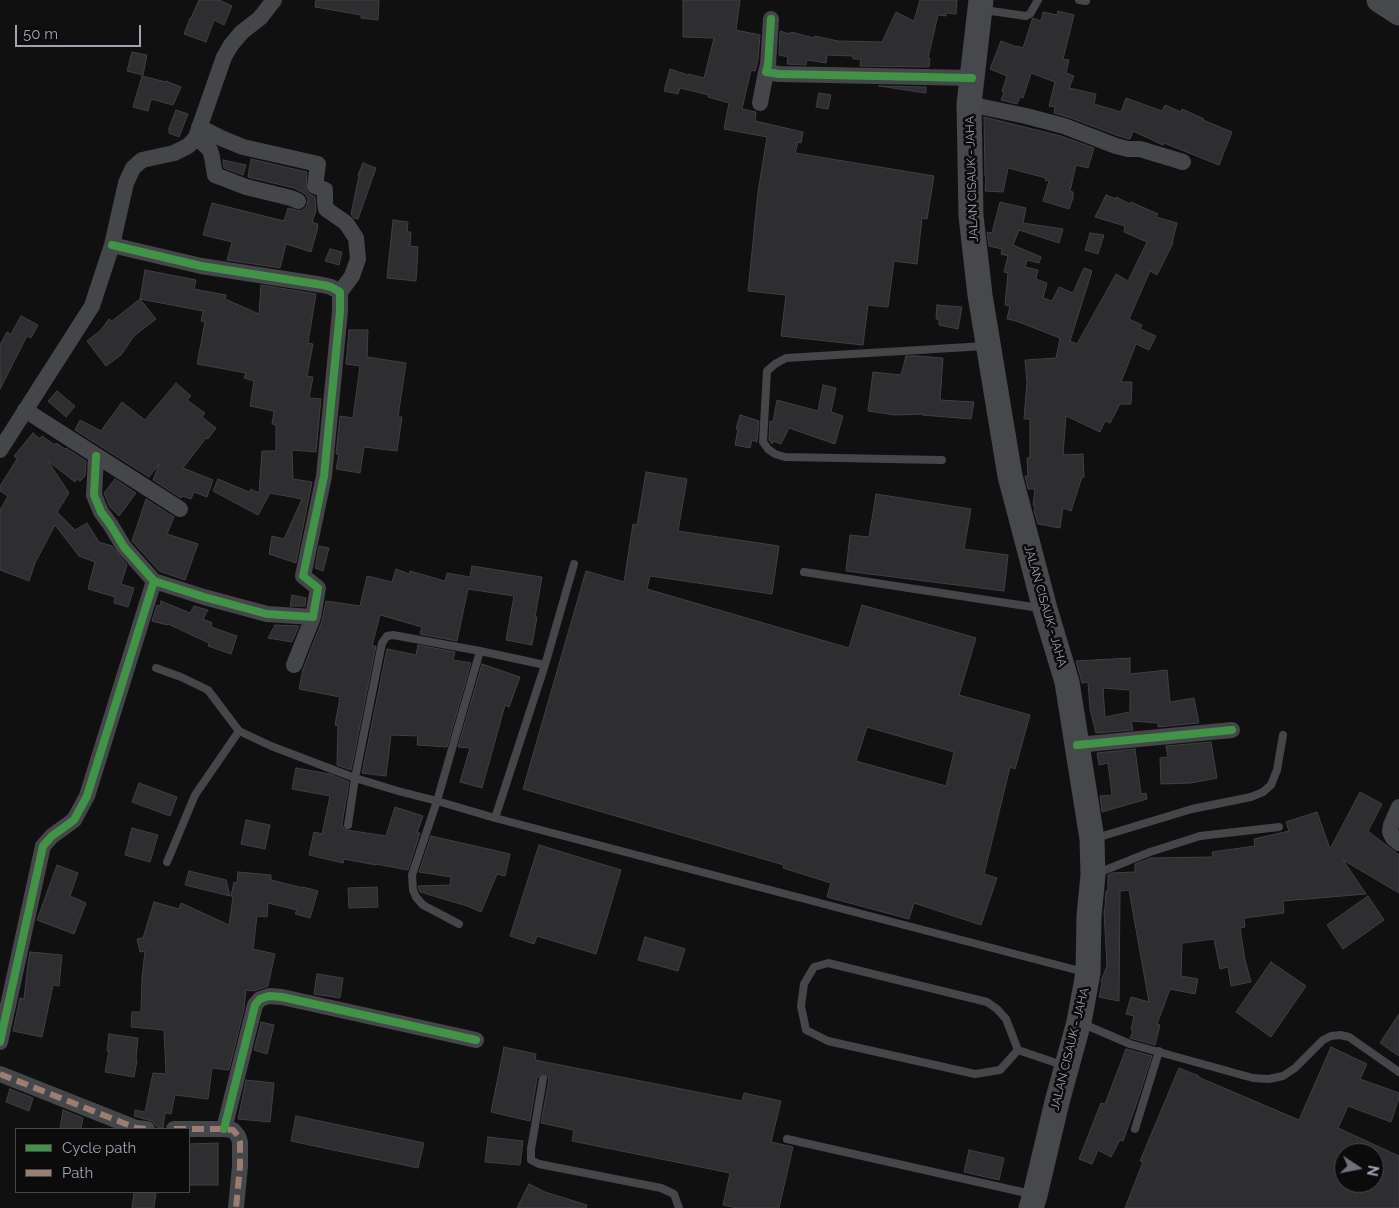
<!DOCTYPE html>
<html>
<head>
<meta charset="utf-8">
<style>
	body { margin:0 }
	#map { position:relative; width:1399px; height:1208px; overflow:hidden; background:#101011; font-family:Raleway,sans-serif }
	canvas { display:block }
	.legend { position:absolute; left:15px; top:1128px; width:175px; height:65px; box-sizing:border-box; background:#0b0b0c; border:1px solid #47484f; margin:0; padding:6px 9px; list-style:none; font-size:15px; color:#a1a4b3 }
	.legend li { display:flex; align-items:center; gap:10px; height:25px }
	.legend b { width:25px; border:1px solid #47484f }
	.north { position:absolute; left:1334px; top:1143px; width:50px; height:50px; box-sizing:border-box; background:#0b0b0c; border:1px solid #47484f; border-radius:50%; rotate:101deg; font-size:14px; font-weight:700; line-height:20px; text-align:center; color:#a1a4b3 }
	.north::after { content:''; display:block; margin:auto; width:18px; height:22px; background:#6e707a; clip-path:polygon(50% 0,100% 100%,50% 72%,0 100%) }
	.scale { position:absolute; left:15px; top:25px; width:126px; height:22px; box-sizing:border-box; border:2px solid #a1a4b3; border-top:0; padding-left:6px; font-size:15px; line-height:18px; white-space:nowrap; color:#a1a4b3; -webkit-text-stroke:4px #0b0b0c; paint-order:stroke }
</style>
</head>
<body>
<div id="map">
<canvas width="1399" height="1208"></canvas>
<ul class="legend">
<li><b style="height:6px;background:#419447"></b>Cycle path</li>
<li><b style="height:6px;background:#9b7d72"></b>Path</li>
</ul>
<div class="north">N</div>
<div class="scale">50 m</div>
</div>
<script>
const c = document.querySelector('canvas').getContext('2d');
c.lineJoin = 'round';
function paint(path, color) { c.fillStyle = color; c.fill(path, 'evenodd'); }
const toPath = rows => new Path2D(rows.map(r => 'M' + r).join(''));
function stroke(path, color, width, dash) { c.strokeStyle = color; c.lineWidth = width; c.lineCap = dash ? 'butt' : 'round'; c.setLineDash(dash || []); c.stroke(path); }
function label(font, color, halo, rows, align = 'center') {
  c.font = font + ' Raleway,sans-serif'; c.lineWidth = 5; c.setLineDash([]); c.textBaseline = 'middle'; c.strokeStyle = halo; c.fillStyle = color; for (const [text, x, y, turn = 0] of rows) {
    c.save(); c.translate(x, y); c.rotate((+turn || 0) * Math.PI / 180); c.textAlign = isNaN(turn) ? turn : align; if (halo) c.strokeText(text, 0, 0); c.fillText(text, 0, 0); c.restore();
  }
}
const building = toPath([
	[199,0,219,0,232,6,224,25,214,20,206,42,184,34,190,18,191,18,199,0],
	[316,0,379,0,378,20,361,18,361,15,315,7,316,0],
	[683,0,740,0,736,30,760,35,758,60,755,71,751,70,742,109,756,112,755,121,803,132,801,143,798,142,795,153,934,176,927,219,922,218,917,264,894,261,888,307,868,305,863,345,781,336,786,295,748,291,758,192,767,137,724,129,729,103,708,97,709,95,680,88,678,94,664,91,670,69,688,75,689,74,704,78,714,38,683,37,683,0],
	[920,0,957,0,956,14,946,13,946,16,938,15,928,58,930,58,929,67,860,66,861,59,853,59,853,56,827,55,826,63,807,60,806,65,787,64,788,57,779,55,780,31,790,34,791,32,814,38,815,36,838,41,882,42,896,12,914,21,920,0],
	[1058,11,1074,15,1063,59,1069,60,1066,73,1074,76,1069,88,1096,94,1094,104,1121,112,1126,98,1162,111,1165,105,1181,112,1182,109,1204,119,1203,120,1232,132,1219,165,1164,143,1163,145,1133,131,1130,139,1129,139,1119,136,1068,117,1054,113,1055,107,1049,106,1055,82,1031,73,1023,98,1020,97,1017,104,1001,100,1004,92,1002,91,1007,76,990,69,1001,41,1017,47,1017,46,1023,48,1032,20,1033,18,1041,21,1043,12,1057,15,1058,11],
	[132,52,147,55,143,75,127,71,132,52],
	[142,76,166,82,166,81,181,87,173,105,151,99,148,111,133,107,142,76],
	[879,86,926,87,926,93,879,86],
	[819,93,831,95,828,109,816,107,819,93],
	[176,110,188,114,179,137,169,133,169,128,176,110],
	[984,117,1061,136,1094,148,1088,168,1076,165,1070,191,1073,192,1073,198,1069,209,1043,201,1049,181,1045,180,1046,178,1008,168,1003,192,985,191,986,177,985,176,984,117],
	[251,159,307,172,306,189,308,193,315,197,316,211,312,222,318,224,317,226,318,227,311,252,286,244,280,268,227,260,232,242,203,235,212,203,284,221,288,208,300,211,304,209,307,205,308,199,306,195,302,192,294,188,248,177,251,159],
	[223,160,246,165,243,175,224,168,223,160],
	[363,163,376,168,358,219,354,218,351,214,359,176,358,175,363,163],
	[1106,195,1116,199,1116,197,1130,204,1131,202,1158,214,1156,217,1177,223,1172,243,1173,243,1157,275,1150,271,1129,319,1142,325,1140,329,1156,336,1149,350,1136,344,1121,382,1132,382,1131,404,1120,404,1110,423,1105,421,1100,432,1066,416,1063,455,1083,454,1084,477,1082,477,1071,511,1063,508,1060,528,1038,524,1034,511,1035,506,1033,505,1035,489,1028,489,1025,476,1028,476,1027,458,1030,458,1030,419,1024,419,1027,382,1025,360,1056,358,1060,338,1016,321,1007,319,1010,306,1005,305,1008,273,1004,272,1008,256,1001,254,1002,249,989,246,987,232,992,233,1000,202,1026,208,1023,223,1063,229,1059,243,1019,230,1013,245,1041,257,1039,263,1027,260,1025,267,1038,270,1036,279,1047,283,1043,298,1052,301,1059,287,1073,293,1084,268,1092,271,1070,341,1077,344,1116,274,1128,281,1147,242,1124,232,1125,226,1095,217,1106,195],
	[393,220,408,222,407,232,411,232,410,246,418,247,416,281,387,278,393,220],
	[1090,233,1104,235,1098,254,1085,250,1090,233],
	[330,249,342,252,339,265,325,261,330,249],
	[145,270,196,280,194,289,226,295,225,299,259,314,261,285,316,294,308,343,313,344,307,376,313,377,309,398,321,399,316,452,292,450,293,479,312,482,296,563,269,554,272,536,284,539,302,499,270,493,258,515,213,491,218,479,249,492,251,489,259,493,262,451,276,451,276,425,272,424,274,411,250,406,254,381,244,378,246,373,197,364,205,322,201,321,203,311,140,299,145,270],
	[140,299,156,319,134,336,121,355,106,366,87,341,101,330,109,319,112,321,140,299],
	[937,305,962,307,958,329,939,325,939,319,936,319,937,305],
	[21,316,38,325,31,338,27,336,0,389,0,345,7,332,11,334,21,316],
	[349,330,368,330,367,357,406,363,398,417,402,417,397,451,364,447,360,473,336,469,339,454,336,454,340,416,353,418,360,366,346,364,349,330],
	[906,356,918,356,943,358,940,400,974,402,971,419,922,415,922,414,895,415,868,411,873,372,901,375,906,356],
	[176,383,191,396,187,400,205,413,202,417,216,428,208,439,206,438,183,468,213,480,207,497,194,492,191,499,182,496,181,498,153,480,159,464,149,477,75,430,80,420,101,431,122,402,145,420,176,383],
	[823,385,836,388,831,412,843,416,835,444,789,428,781,444,773,441,772,444,769,440,770,421,773,422,777,400,818,411,823,385],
	[57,391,75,406,66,417,48,401,57,391],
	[740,415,759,421,757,442,752,440,750,448,735,445,738,429,736,429,740,415],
	[33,433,40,439,42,436,55,445,56,443,65,449,66,448,86,461,85,476,80,481,77,479,75,482,48,461,69,493,57,512,75,530,87,523,99,542,112,546,127,565,121,584,134,588,128,607,114,603,115,597,88,589,95,562,79,556,55,525,35,563,29,581,0,570,0,510,8,496,0,491,0,486,17,459,14,456,33,433],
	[646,472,687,479,678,531,779,546,772,594,650,576,647,589,849,648,862,605,976,638,959,695,1030,715,1015,769,1010,767,984,874,997,878,981,925,914,903,909,919,827,897,831,883,783,868,784,865,523,789,586,571,624,582,633,524,637,525,646,472],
	[867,727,954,752,946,786,856,761,867,727],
	[115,479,136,493,119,516,110,507,104,493,115,479],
	[876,494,971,509,964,549,1008,555,1004,591,846,571,850,535,869,537,876,494],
	[146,499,174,517,167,534,198,544,185,580,159,571,132,541,146,499],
	[319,546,329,548,323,571,315,568,319,546],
	[472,566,542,577,535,617,537,617,532,645,506,640,514,596,468,589,457,641,420,634,422,627,380,615,372,646,376,646,351,770,337,765,338,726,335,725,340,697,299,689,303,669,322,621,326,601,360,606,367,576,392,582,396,569,409,574,410,571,445,581,447,573,470,577,472,566],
	[292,595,306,598,305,606,290,606,292,595],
	[161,601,190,613,194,606,208,610,203,619,212,623,211,627,237,636,231,654,208,646,209,643,168,624,167,625,152,621,157,605,160,606,161,601],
	[275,625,299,626,292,642,268,638,275,625],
	[418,645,455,652,453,660,471,663,447,747,417,745,418,736,391,735,386,776,362,773,387,649,416,655,418,645],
	[1130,658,1130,674,1167,670,1170,702,1194,698,1199,723,1158,727,1158,723,1131,721,1133,730,1096,733,1090,709,1088,682,1082,683,1076,661,1130,658],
	[1103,688,1130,690,1130,712,1105,717,1103,688],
	[482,664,520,677,509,707,505,705,482,788,460,782,470,748,458,747,482,664],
	[1211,742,1217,778,1191,783,1161,784,1160,758,1168,757,1166,746,1211,742],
	[1135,749,1141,794,1146,793,1147,799,1102,812,1100,796,1112,795,1108,763,1099,765,1097,753,1135,749],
	[296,768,330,774,349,782,342,824,344,829,347,830,386,836,395,807,423,816,417,833,420,833,408,870,376,864,376,865,344,859,343,863,309,855,314,832,322,834,330,796,292,789,296,768],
	[139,783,177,797,170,816,132,802,139,783],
	[1360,792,1382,804,1368,831,1399,855,1399,893,1343,860,1366,894,1283,901,1284,913,1244,918,1245,927,1240,928,1245,960,1251,982,1231,986,1228,967,1220,969,1214,939,1182,943,1181,976,1198,979,1195,994,1170,989,1157,1024,1160,1025,1155,1045,1130,1038,1133,1031,1131,1030,1134,1016,1126,1014,1131,997,1149,1002,1129,890,1120,891,1119,1001,1099,997,1102,983,1101,981,1107,966,1104,911,1105,907,1106,891,1108,891,1108,875,1112,873,1135,872,1135,864,1151,858,1213,857,1212,852,1255,846,1254,839,1289,831,1286,822,1317,812,1330,849,1360,792],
	[246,820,270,825,265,849,241,844,246,820],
	[132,828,158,835,150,862,125,855,132,828],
	[431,836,510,854,505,876,497,874,481,912,467,906,420,892,418,886,450,885,451,877,419,872,431,836],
	[539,845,621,870,596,954,537,936,534,944,510,936,539,845],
	[57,865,78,873,70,896,86,903,74,934,37,920,57,865],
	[189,871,226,880,230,896,185,885,189,871],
	[238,872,271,875,271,880,303,888,303,887,318,891,310,918,295,914,297,910,268,903,267,917,257,916,253,949,275,954,268,986,254,991,246,990,244,1009,229,1070,212,1068,208,1099,175,1095,171,1114,165,1113,163,1128,157,1127,152,1121,134,1116,135,1110,145,1112,153,1073,166,1074,164,1030,131,1027,132,1012,141,1012,142,978,145,951,140,952,137,939,143,938,154,902,179,909,181,903,229,925,233,897,231,896,234,882,237,883,238,872],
	[377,887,378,907,349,908,348,888,377,887],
	[1368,896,1384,920,1343,949,1327,925,1368,896],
	[645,937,685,949,678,971,638,960,645,937],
	[30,952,62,955,59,986,53,985,42,1037,13,1031,20,998,24,999,28,963,30,952],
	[1271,962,1306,986,1271,1037,1236,1012,1271,962],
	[317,974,343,978,340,998,314,994,317,974],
	[1399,1014,1399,1056,1380,1043,1399,1014],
	[261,1022,274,1025,267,1054,254,1050,261,1022],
	[109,1034,138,1038,136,1059,137,1060,134,1077,105,1072,109,1051,107,1051,109,1034],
	[504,1047,536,1054,535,1060,742,1101,744,1093,781,1101,771,1142,793,1147,779,1208,737,1208,723,1205,730,1173,572,1141,574,1130,541,1123,549,1080,548,1077,544,1074,541,1074,537,1078,530,1121,491,1112,504,1047],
	[1331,1047,1367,1064,1360,1079,1399,1093,1399,1098,1391,1122,1348,1106,1338,1128,1399,1156,1399,1208,1125,1208,1143,1162,1140,1161,1179,1068,1199,1076,1198,1077,1299,1120,1331,1047],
	[1344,1153,1374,1153,1374,1183,1344,1183,1344,1153],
	[1126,1049,1152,1056,1136,1105,1123,1141,1120,1140,1111,1157,1098,1150,1092,1164,1079,1159,1101,1103,1105,1104,1126,1049],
	[246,1080,274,1083,270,1122,238,1119,246,1080],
	[10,1089,33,1098,29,1111,6,1102,10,1089],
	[63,1110,83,1118,81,1129,60,1129,63,1110],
	[296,1116,424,1143,418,1168,291,1141,296,1116],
	[488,1137,523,1141,520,1165,485,1162,488,1137],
	[218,1143,218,1185,189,1185,189,1144,218,1143],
	[969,1150,1004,1158,999,1180,964,1172,969,1150],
	[529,1184,545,1192,587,1205,586,1208,517,1208,529,1184],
	[134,1192,156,1192,154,1208,132,1208,134,1192]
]);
const lane = toPath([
	[1079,0,1086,1],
	[984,10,1026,16,1030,14,1038,0],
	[942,460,785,457,775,454,768,449,763,442,767,371,775,364,786,358,985,346],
	[804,572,1039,608],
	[156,668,181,677,208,690,239,731,271,746,355,778,398,791,437,801,495,818,1084,972],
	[495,818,545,665,574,564],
	[348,825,355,778,382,643,387,636,393,635,480,651,545,665],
	[1096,838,1192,809,1251,797,1263,792,1271,785,1277,770,1283,735],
	[167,862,195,795,239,731],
	[1098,873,1150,852,1200,836,1279,827],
	[459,924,423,905,416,897,413,890,412,875,437,801,480,651],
	[1081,1023,1130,1044,1253,1078,1269,1079,1283,1076,1295,1068,1323,1040,1331,1036,1340,1035,1349,1037,1399,1072],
	[1018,1050,1006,1019,997,1009,987,1002,828,963,814,967,804,984,801,1006,806,1030,828,1041,975,1074,1000,1070,1018,1050,1065,1066],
	[543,1079,531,1149,531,1160,539,1164,661,1188,674,1194,679,1208],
	[1135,1129,1159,1051],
	[787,1139,1031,1194]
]);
const street = toPath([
	[771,19,768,65,766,72,779,74,972,78],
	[760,103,766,72],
	[969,104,1026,116,1064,126,1116,146,1128,149,1140,149,1183,162],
	[199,127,221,138,243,147,318,164,315,186,325,190,325,203,326,209,346,223,356,238,358,259,352,276,340,292],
	[196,137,210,150,212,157,215,175,246,187,291,198,298,201],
	[25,410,180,509],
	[0,450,92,306,112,245,126,183,133,168,142,160,174,153,188,146,191,143,196,137,224,57,231,45,242,32,260,18,274,0],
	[96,456,94,495,101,512,110,524,124,547,154,581,204,597,267,614,313,617,318,588,303,576,324,476,340,311,340,292,331,287,323,285,201,266,112,245],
	[294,665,313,617],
	[1077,745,1232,730],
	[1399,807,1391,825,1390,832,1393,838,1399,843],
	[0,1042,43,846,52,836,74,820,87,796,154,581],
	[0,1074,136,1128,147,1129],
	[174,1129,224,1129,233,1130,238,1136,240,1142,240,1166,236,1208],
	[224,1129,255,1005,260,999,269,996,282,997,476,1040]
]);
const primary = toPath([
	[981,0,969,104,971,216,980,295,1010,476,1045,609,1067,682,1092,839,1093,875,1089,916,1088,973,1079,1022,1057,1102,1035,1195,1031,1208],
	[1379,0,1399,13]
]);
const quiet = toPath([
	[0,1074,136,1128,147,1129],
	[174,1129,224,1129,233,1130,238,1136,240,1142,240,1166,236,1208]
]);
const cycleway = toPath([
	[771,19,768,65,766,72,779,74,972,78],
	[96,456,94,495,101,512,110,524,124,547,154,581,204,597,267,614,313,617,318,588,303,576,324,476,340,311,340,292,331,287,323,285,201,266,112,245],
	[1077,745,1232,730],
	[0,1042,43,846,52,836,74,820,87,796,154,581],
	[224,1129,255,1005,260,999,269,996,282,997,476,1040]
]);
const streetNames = [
	["JALAN CISAUK - JAHA",972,179,-92],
	["JALAN CISAUK - JAHA",1045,606,74],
	["JALAN CISAUK - JAHA",1070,1049,-76]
];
paint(building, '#2e2e30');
stroke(building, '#404045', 1);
stroke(lane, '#454649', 8);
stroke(street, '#454649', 16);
stroke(primary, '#47484c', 25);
stroke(quiet, '#9b7d72', 6, [12, 6]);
stroke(cycleway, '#419447', 8);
label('12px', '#a1a4b3', '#0b0b0c', streetNames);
</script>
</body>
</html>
